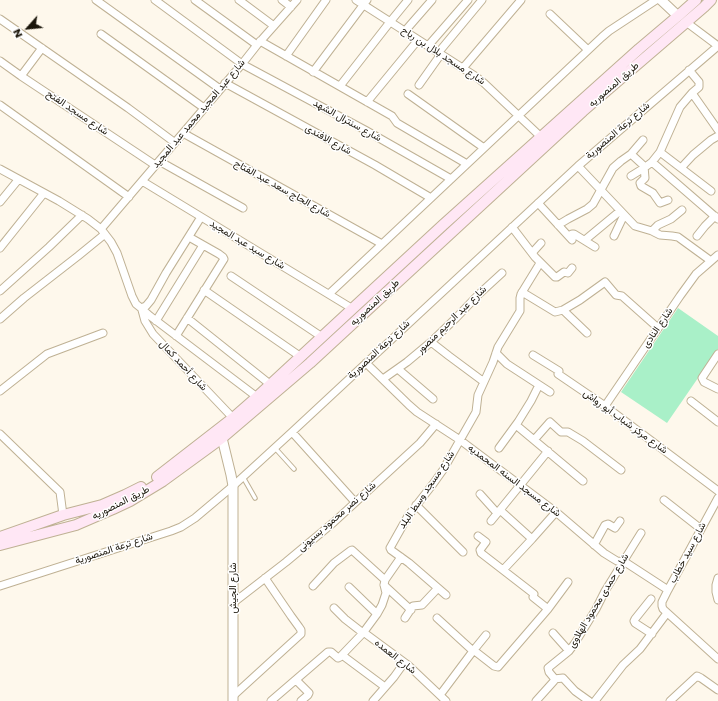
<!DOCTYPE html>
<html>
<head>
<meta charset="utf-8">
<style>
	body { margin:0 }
	#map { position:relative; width:718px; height:701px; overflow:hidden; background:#fef8ec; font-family:Poppins,sans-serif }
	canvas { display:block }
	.north { position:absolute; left:8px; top:8px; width:40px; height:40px; -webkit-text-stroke:3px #fff; paint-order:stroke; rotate:243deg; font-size:11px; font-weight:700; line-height:16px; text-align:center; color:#191409 }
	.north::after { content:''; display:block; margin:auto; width:14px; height:18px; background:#191409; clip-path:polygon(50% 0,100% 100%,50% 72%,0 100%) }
</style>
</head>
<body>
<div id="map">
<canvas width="718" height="701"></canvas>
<div class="north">N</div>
</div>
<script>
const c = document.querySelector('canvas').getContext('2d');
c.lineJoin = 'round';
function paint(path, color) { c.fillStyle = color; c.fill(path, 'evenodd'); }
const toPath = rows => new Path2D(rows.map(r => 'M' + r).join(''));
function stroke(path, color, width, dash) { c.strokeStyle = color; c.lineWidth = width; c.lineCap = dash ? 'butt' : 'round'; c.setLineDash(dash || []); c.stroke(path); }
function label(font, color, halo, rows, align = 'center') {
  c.font = font + ' Poppins,Vazirmatn,sans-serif'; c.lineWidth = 3; c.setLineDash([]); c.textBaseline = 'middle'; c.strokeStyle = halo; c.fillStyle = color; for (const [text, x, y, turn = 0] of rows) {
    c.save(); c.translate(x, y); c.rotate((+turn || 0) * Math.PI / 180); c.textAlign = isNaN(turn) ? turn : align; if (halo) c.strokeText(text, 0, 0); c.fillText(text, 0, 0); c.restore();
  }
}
const green = toPath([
	[678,308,718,336,718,349,667,423,621,392]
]);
const service = toPath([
	[275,448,294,469],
	[243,477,255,498]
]);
const minor = toPath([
	[96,0,220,89],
	[155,0,242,64,365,130,451,179],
	[195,0,257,45],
	[239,0,274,26],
	[282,0,291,7],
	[356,0,475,76,484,83,541,137],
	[550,14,588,50],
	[0,19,128,108,174,142],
	[686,22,718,46],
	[405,31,432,0],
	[101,34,204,108],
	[260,41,392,116,397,123,467,164],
	[428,46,468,0],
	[438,53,482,0],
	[286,56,326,0],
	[0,61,21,76,155,165],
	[463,68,521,0],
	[313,72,367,0],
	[21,76,42,48],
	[225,83,375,165,431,198],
	[419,85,441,54],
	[340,86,390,22,408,0],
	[692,93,718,130],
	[408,94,484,148],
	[367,102,418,40],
	[0,105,129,197],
	[183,133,382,244],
	[660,152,711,191],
	[631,154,644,166,645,178,640,183,641,186,653,193,660,203,668,200],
	[159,161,243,208],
	[652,162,718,219],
	[578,166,635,226,652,231,660,235,672,236,678,237,711,261],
	[681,168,693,155,711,140,718,136],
	[0,169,59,201,88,219,101,229,111,242,117,253,132,296,136,304,141,308,146,306,151,300,166,273,201,217],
	[631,176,644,168,652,162,660,152,680,107,692,93,699,87,699,82,689,70],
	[142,181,353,309],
	[0,202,18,180],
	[538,203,572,240],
	[558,225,568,219,587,209,593,204,613,168,621,161,631,154,643,140],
	[512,227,535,257,555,277,557,277,564,272,568,273,572,268],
	[101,229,242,64,257,45,297,0],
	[652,231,658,225,671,219,682,210],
	[569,236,572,234,574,234,595,247],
	[614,236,624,215],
	[697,236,705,226,715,216],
	[585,240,620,211],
	[0,248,44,193],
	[532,253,541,243],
	[231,276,322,337],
	[204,290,301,357],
	[0,291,49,247,82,215],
	[522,292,555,312,563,310,587,333],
	[329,294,602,37,609,31,656,0],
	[141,308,150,316,257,397],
	[142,310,145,321,153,334,233,418],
	[563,310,580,300,605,282,616,295,622,296,658,328],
	[187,318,271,385],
	[0,319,24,298,78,256,105,234],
	[156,321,203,245],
	[176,336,224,259,223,257,219,254,189,237],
	[431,342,449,356,484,382],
	[496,353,507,364,550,392],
	[718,354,702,378,704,382,718,389],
	[533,355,559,371,558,374,605,406,718,491],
	[366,363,409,405,417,412,460,440,556,512,604,553,612,558,617,561,625,562,668,590],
	[398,369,433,399],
	[383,379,407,362,431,342,456,318,478,295,502,273],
	[0,391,47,354,103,333],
	[691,401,718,422],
	[605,406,680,296,696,274,718,255],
	[516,425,583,481],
	[292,432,355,502],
	[0,434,60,492,63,515],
	[534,440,549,423,550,422,561,432,568,432,583,441,621,470],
	[499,448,518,422,531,401,539,385],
	[480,494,497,513],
	[718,498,668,590,662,602,662,606,663,609,718,659],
	[664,500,701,529],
	[416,505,463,552],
	[500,510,532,539],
	[491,521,548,451],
	[478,536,486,542,480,550,481,553,534,594,533,597,548,609],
	[594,545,605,525,608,524,615,528,620,521],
	[503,570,532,539,556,512],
	[718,578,716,585,716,592,718,600],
	[384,585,411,610],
	[0,586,171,531,181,527,195,518,233,486,292,432,578,166,718,46],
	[313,586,334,563,350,551,352,550,385,580],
	[349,587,377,614],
	[446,595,409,563,391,550,390,548,408,516,433,484,443,470,476,412,478,395,493,362,498,347,520,311,520,298,521,294,540,263],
	[651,599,635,619,634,621,635,623,652,634],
	[233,603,286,562,334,522,420,443,436,424],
	[334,608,345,619,363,633,377,614,382,605,386,593,384,585,385,580,401,557],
	[405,618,413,606,422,605,438,588],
	[437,618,473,651,476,652,494,666,498,667,548,609,568,582],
	[553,633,569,651],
	[342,655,385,687],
	[554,679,563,678,575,691,589,701],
	[296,680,309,693,308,695,301,701],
	[440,695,473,651,486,635],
	[233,696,301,634,301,630,299,627,291,616,265,578],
	[271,701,328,652,331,652,338,658,340,657,363,633,366,634,408,665,446,701],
	[373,701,394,677,404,663],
	[536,701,554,681,554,678,549,672,548,668,569,651,575,643,596,609,605,591,641,533],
	[595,701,623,665,640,649,667,613],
	[670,701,697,676,701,678,718,690]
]);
const tertiary = toPath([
	[661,0,678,16],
	[222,438,231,475,233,486,233,701]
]);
const secondary = toPath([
	[157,477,233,418,257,397,443,225,639,49,678,16,696,0],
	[0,537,63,515,102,505,125,495,141,487],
	[0,545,76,525,113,509,130,501,163,481,222,438,310,363,583,111,704,7,711,0]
]);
const streetNames = [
	["شارع مسجد بلال بن رباح",443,56,33],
	["طريق المنصوريه",614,85,-41],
	["شارع مسجد الفتح",77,113,34],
	["شارع عبد المجيد محمد عبد المجيد",199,114,-50],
	["شارع سنترال الشهد",347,121,29],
	["شارع ترعة المنصورية",618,131,-41],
	["شارع الافندى",328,140,29],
	["شارع الحاج سعد عبد الفتاح",282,189,29],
	["شارع سيد عبد المجيد",247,245,31],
	["طريق المنصوريه",375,303,-43],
	["شارع عبد الرحيم منصور",452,320,-44],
	["شارع النادى",658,328,-56],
	["شارع ترعة المنصورية",379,350,-43],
	["شارع أحمد كمال",183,366,47],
	["شارع مركز شباب أبو رواش",625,422,36],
	["شارع مسجد السنه المحمديه",514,481,37],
	["شارع مسجد وسط البلد",427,490,-56],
	["طريق المنصوريه",121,503,-27],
	["شارع نصر محمود بسيونى",337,517,-41],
	["شارع ترعة المنصورية",114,549,-18],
	["شارع سيد خطاب",688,553,-62],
	["شارع الجيش",233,588,-90],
	["شارع حمدى محمود الهلاوى",599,601,-59],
	["شارع العمده",395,657,38]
];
paint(green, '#a9f0c8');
stroke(service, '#bfb194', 5.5);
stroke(minor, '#bfb194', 9);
stroke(tertiary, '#bfb194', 11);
stroke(secondary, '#bfb194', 12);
stroke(service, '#fff', 3.5);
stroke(minor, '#fff', 7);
stroke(tertiary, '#fff', 9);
stroke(secondary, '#ffe7f5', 10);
label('10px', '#191409', '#fff', streetNames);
</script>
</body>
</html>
